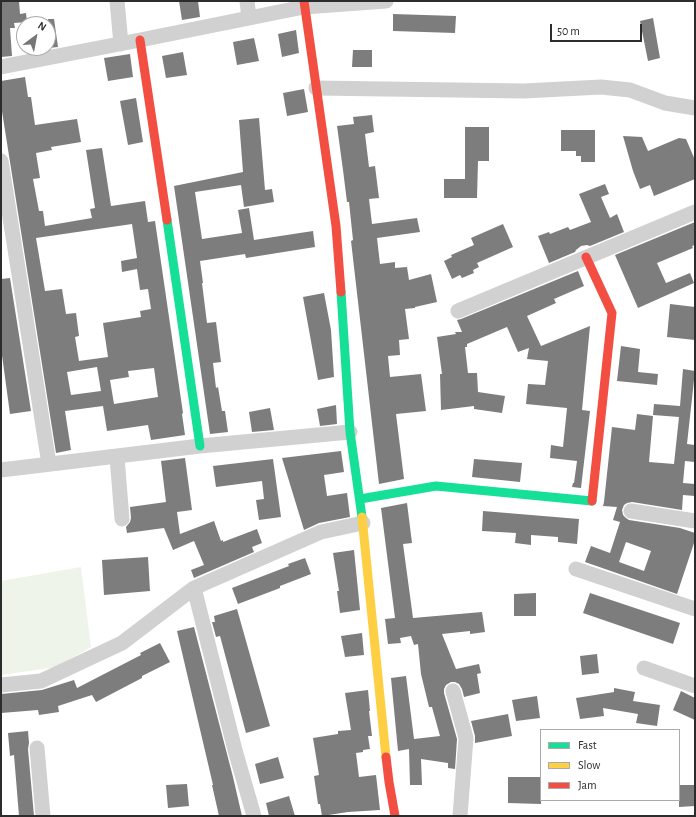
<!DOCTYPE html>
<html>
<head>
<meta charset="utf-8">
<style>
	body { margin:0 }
	#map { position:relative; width:696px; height:817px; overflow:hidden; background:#fff; font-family:"Alegreya Sans",sans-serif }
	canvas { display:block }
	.frame { position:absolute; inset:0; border:2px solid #2c2c2c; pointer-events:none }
	.legend { position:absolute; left:540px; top:729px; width:140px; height:72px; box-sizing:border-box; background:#fff; border:1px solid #ababab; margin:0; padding:5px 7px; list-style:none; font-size:12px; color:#2c2c2c }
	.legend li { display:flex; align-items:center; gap:8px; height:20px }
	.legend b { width:20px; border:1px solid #ababab }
	.north { position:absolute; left:16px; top:16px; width:40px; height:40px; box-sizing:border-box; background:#fff; border:1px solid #ababab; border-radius:50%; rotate:32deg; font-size:11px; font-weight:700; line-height:16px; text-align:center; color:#2c2c2c }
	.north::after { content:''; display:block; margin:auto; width:14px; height:18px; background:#767676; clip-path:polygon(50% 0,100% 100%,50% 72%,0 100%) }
	.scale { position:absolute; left:550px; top:24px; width:92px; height:18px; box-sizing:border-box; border:2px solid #2c2c2c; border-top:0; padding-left:5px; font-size:12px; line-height:14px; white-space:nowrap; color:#2c2c2c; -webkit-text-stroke:3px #fff; paint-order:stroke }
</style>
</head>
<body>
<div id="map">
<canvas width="696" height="817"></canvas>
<div class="frame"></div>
<ul class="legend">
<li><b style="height:5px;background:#16e098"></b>Fast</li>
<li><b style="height:5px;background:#ffcf43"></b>Slow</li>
<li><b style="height:5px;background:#f24e42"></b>Jam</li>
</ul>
<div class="north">N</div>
<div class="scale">50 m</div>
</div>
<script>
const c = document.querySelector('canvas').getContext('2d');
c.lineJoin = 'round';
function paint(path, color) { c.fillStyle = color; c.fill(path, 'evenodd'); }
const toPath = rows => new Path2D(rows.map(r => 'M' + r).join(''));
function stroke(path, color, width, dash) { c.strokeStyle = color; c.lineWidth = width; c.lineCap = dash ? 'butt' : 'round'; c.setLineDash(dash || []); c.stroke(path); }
const green = toPath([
	[81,567,91,647,57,667,1,675,1,581]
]);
const building = toPath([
	[1,1,19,1,20,14,26,13,27,22,14,23,15,28,10,28,12,56,1,57],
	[179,1,198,1,200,17,182,20],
	[393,14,456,16,455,33,393,31],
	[653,18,660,58,648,61,640,21],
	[48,19,54,19,58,47,48,48],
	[296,30,299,53,282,57,278,34],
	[254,38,259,61,237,65,233,42],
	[353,50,372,50,372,67,352,67],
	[183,52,187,75,166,78,162,56],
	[130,54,133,77,108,81,104,58],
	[25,77,28,97,31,97,35,125,77,119,81,142,51,147,52,150,36,153,40,178,33,179,39,211,43,211,45,226,92,218,90,209,95,208,86,150,102,148,111,206,145,201,148,222,155,221,183,413,182,414,185,435,151,440,148,425,107,431,103,406,65,411,71,450,56,453,1,105,1,81],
	[132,224,137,258,121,261,122,272,137,269,140,290,148,289,151,309,140,311,141,317,103,323,108,357,79,361,75,337,79,336,76,313,66,314,62,289,45,291,36,238],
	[97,367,101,391,71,395,67,372],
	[154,368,158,397,114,404,110,380,129,377,128,371],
	[304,89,308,112,287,116,283,93],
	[136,98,143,142,128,145,120,101],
	[372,115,374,132,365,134,369,167,375,166,379,198,369,199,372,224,417,218,420,232,377,238,380,264,395,262,395,268,407,267,409,280,431,274,437,302,415,307,415,308,405,309,409,339,399,340,400,355,388,356,390,377,421,374,426,411,396,414,404,479,379,484,351,241,353,240,349,202,347,202,343,170,337,126,354,124,353,117],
	[259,118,265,190,272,189,274,202,244,207,241,185,195,192,202,239,242,233,238,210,249,208,254,240,313,231,315,247,246,258,245,254,200,261,203,283,202,283,207,323,216,322,221,362,213,363,216,388,218,387,222,411,225,411,228,432,210,434,174,186,243,172,239,120],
	[465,127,489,127,489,161,478,161,477,198,444,198,444,179,465,179],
	[561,130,595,130,595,162,581,162,581,156,576,156,576,151,561,151],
	[623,136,642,137,648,151,679,138,686,139,695,160,695,179,654,196,650,185,640,189,633,171],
	[605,184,609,194,601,197,610,218,617,214,624,232,590,246,587,245,581,246,576,250,575,252,549,263,538,236,549,232,550,234,568,227,570,230,591,222,579,194],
	[695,222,695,245,692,246,693,248,657,263,666,283,690,273,694,283,638,308,615,255],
	[503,224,513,247,477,263,479,267,473,270,474,273,462,278,460,275,452,279,444,261,452,257,451,255,474,245,471,238],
	[578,271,584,286,554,299,556,303,527,316,541,346,590,326,582,410,590,411,581,488,572,487,573,483,574,483,577,461,550,458,551,445,563,447,567,408,526,404,528,384,545,385,548,361,527,359,529,348,518,352,507,327,467,344,467,347,465,347,468,373,477,373,478,392,505,396,502,413,474,409,474,406,441,410,440,374,442,374,437,337,456,334,455,332,462,332,457,320,461,319],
	[10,278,31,411,10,414,1,348,1,279],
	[324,293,331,330,334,377,318,380,303,297],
	[670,304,695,307,695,340,667,337],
	[621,346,640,349,638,372,658,374,657,385,617,381],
	[683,369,695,371,687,444,695,445,695,462,685,461,683,483,695,484,695,496,683,495,682,510,632,502,627,503,624,505,622,510,623,515,626,518,629,520,680,528,695,533,695,540,677,594,585,562,591,546,610,553,620,522,613,520,617,507,603,506,604,502,612,427,635,430,637,414,653,416,649,462,674,464,679,417,653,415,654,404,680,406],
	[626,542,651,551,644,571,619,562],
	[336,405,337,424,320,426,317,409],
	[270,408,274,430,252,432,249,412],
	[341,451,344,472,324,475,327,496,347,493,350,517,319,523,304,530,282,458],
	[185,458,192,510,177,512,180,534,214,521,221,541,223,540,223,542,257,529,262,543,252,547,254,552,194,578,191,570,204,565,194,541,173,550,164,528,127,533,126,527,130,522,131,518,130,507,166,502,161,461],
	[273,459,281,517,259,520,256,500,264,499,262,481,216,487,213,466],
	[474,459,522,463,520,482,472,477],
	[407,503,412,543,403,544,413,618,482,612,485,632,470,634,470,631,442,634,456,669,479,664,481,673,477,674,480,693,464,697,462,689,459,684,455,682,451,682,446,685,444,689,444,693,457,739,455,769,448,768,448,763,421,759,422,785,410,785,409,749,398,751,391,678,406,676,414,739,440,736,432,707,429,707,421,674,418,644,414,645,411,636,400,638,401,643,388,644,385,619,395,618,381,508],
	[483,511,579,519,577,544,558,542,558,537,531,535,531,545,515,543,516,533,482,531],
	[354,550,360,610,340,613,337,591,339,591,333,553],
	[148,557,150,591,104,595,102,560],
	[305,558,311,574,280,586,280,588,238,604,232,588,289,566,288,564],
	[536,593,536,616,514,616,514,594],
	[590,593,680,623,673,644,583,613],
	[237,609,270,726,246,733,220,636,216,637,212,622,215,622,214,616],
	[194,627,233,777,242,816,219,816,212,785,213,785,177,631],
	[362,633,364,655,345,657,341,636],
	[160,643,170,662,142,676,142,678,96,702,92,695,58,706,59,712,39,715,38,710,1,713,1,694,42,690,74,680,77,688,141,655,140,653],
	[597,654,599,673,582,675,580,656],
	[614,688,635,692,633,701,660,705,657,726,636,723,638,714,603,708,604,716,580,719,576,698,614,692],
	[368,690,370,711,369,711,372,736,368,736,370,749,363,750,363,752,356,753,359,777,376,775,380,810,348,812,322,816,320,804,318,804,314,776,319,775,313,738,338,734,338,731,351,730,345,693],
	[681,691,695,698,695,720,673,710],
	[537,696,540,718,516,721,512,700],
	[508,714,512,736,475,743,475,736,471,721],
	[28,731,29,743,28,749,34,816,19,816,14,755,10,756,8,733],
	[278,757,284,778,260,784,255,764],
	[508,777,541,777,541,804,508,803],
	[187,784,189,806,168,808,166,785],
	[679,785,695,785,695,806,679,807],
	[289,796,295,816,269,816,266,803]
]);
const street = toPath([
	[117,1,121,44],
	[247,1,249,18],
	[1,67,140,40,304,7,386,1],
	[316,88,524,91,601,87,630,90,665,103,695,108],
	[1,161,49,464],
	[458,311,695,212],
	[117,457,122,519],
	[1,470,200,446,350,432],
	[631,511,695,521],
	[576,569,695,609],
	[194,588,235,750,254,816],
	[644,668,695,686],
	[1,685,41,681,122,643,194,588,321,532,363,523],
	[453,691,466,738,460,816],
	[37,748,43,816]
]);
const fast = toPath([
	[167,220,200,446],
	[341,292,350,432,362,517],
	[360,499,436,486,592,501]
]);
const slow = toPath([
	[362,517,386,757]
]);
const jam = toPath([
	[304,1,336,226,341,292],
	[140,40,167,220],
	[586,257,612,313,592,501],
	[386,757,389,782,395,816]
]);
paint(green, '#eef4ea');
paint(building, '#7d7d7d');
stroke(street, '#d1d1d1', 15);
stroke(fast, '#16e098', 9);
stroke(slow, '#ffcf43', 9);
stroke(jam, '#f24e42', 9);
</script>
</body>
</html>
